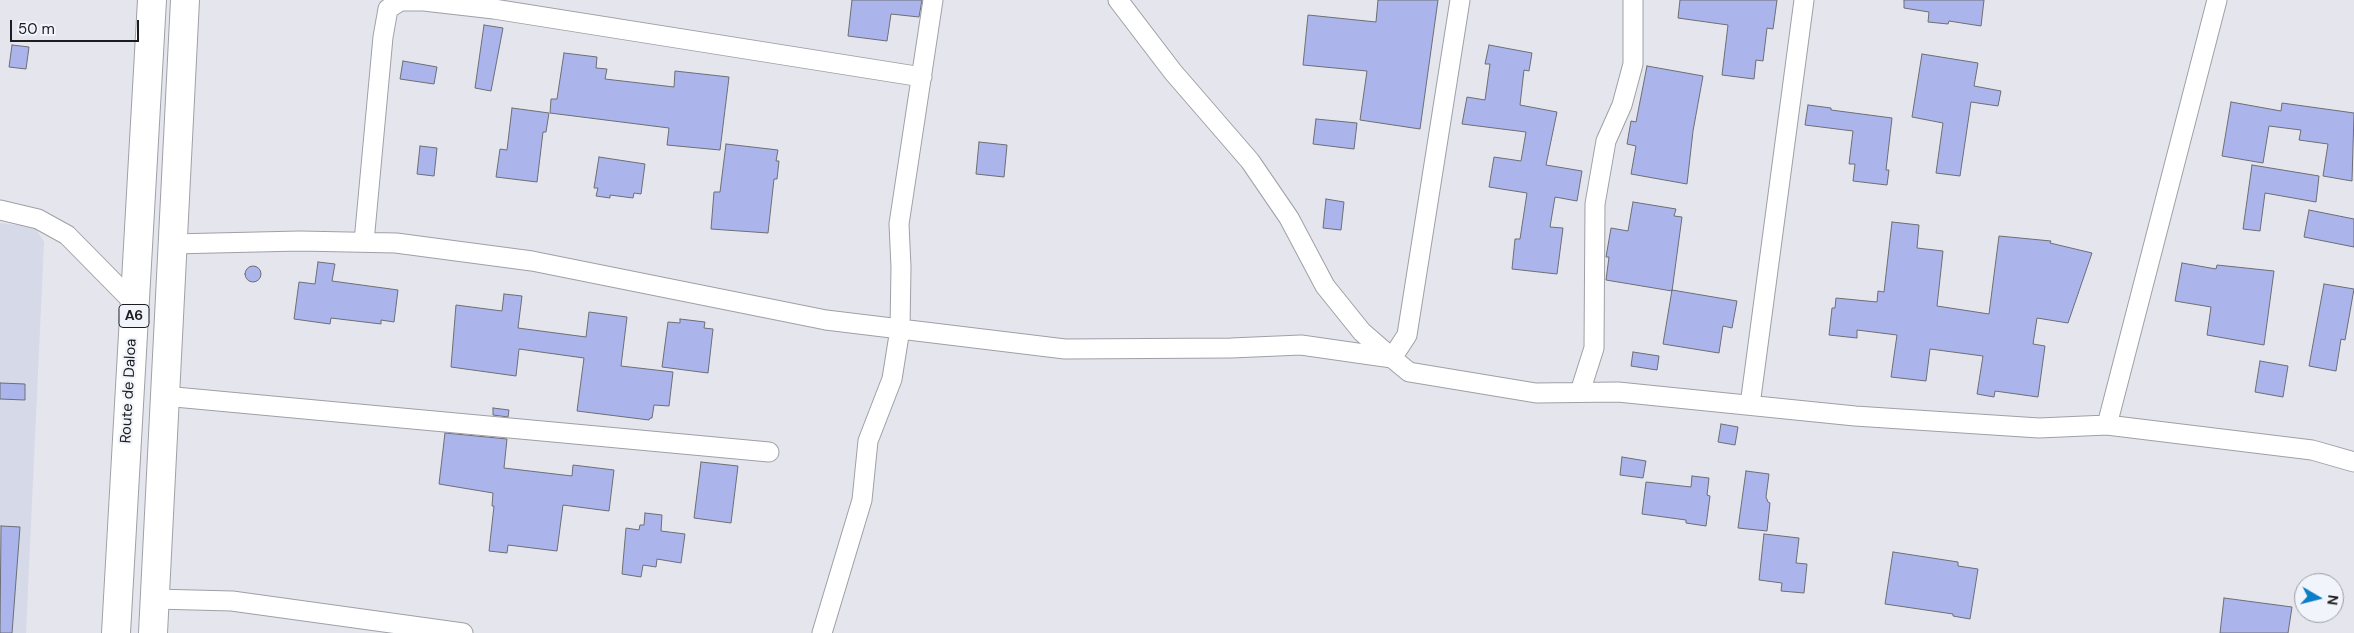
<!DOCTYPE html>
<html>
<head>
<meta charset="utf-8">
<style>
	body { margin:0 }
	#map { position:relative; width:2354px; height:633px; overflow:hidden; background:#e5e6ed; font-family:"DM Sans",sans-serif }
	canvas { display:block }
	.north { position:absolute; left:2294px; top:573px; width:50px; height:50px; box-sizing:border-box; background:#f2f4fb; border:1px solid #9c9ea3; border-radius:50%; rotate:98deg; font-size:14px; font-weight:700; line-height:20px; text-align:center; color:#1c1d1f }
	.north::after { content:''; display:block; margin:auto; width:18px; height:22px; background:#0c7ec7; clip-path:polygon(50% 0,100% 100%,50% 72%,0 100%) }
	.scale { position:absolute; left:10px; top:20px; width:129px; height:22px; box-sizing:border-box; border:2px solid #1c1d1f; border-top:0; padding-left:6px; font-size:15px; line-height:18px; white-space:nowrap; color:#1c1d1f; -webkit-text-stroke:4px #f2f4fb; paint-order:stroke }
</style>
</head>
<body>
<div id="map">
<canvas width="2354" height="633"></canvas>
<div class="north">N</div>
<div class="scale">50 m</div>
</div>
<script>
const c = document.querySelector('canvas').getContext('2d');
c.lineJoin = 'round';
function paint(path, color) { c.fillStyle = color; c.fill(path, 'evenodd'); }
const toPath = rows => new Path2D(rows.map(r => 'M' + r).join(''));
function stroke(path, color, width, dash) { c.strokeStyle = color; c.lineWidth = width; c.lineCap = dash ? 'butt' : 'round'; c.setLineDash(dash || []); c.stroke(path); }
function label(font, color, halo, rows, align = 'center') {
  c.font = font + ' "DM Sans",sans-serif'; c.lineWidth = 4.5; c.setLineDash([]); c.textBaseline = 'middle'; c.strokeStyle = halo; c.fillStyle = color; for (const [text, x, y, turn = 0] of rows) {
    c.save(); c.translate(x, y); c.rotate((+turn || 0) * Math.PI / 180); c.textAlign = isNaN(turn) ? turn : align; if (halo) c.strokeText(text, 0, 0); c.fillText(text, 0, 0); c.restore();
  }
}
const built = toPath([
	[0,223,35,227,44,242,26,633,0,633]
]);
const building = toPath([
	[852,0,922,0,919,17,891,14,887,41,848,36,852,0],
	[1378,0,1438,0,1420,129,1360,120,1367,71,1303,65,1308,15,1376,22,1378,0],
	[1680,0,1777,0,1773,29,1767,28,1763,61,1756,60,1754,79,1722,75,1728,25,1678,18,1680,0],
	[1904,0,1984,0,1981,26,1949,21,1948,24,1928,22,1929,12,1904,8,1904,0],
	[484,25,503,28,491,91,475,88,484,25],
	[12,45,29,47,26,69,9,67,12,45],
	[1489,45,1532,53,1529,71,1524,70,1520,105,1557,112,1546,165,1582,171,1577,201,1555,197,1550,227,1563,228,1557,274,1512,269,1515,239,1520,239,1527,193,1489,187,1494,157,1521,161,1526,132,1462,124,1467,97,1485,100,1490,64,1485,64,1489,45],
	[564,53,597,57,596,68,607,69,605,79,674,87,675,71,729,77,720,150,667,145,669,128,550,113,551,99,557,99,564,53],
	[1922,54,1978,63,1974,86,2001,91,1998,106,1971,102,1960,176,1936,173,1943,123,1912,117,1922,54],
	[403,61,437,67,434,84,400,79,403,61],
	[1647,66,1703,76,1693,131,1687,184,1631,174,1636,146,1627,144,1631,121,1636,122,1647,66],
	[2231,102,2281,111,2282,103,2354,113,2352,181,2323,176,2328,144,2299,140,2301,130,2269,126,2263,163,2222,156,2231,102],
	[1808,105,1831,108,1831,110,1892,118,1886,170,1889,170,1887,185,1853,181,1855,164,1849,164,1853,131,1805,125,1808,105],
	[512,108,549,113,546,132,543,132,537,182,496,177,500,149,507,150,512,108],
	[1316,119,1357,123,1354,149,1313,144,1316,119],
	[979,142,1007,145,1004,177,976,174,979,142],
	[726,144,778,150,776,161,779,161,777,179,774,179,768,233,711,229,714,192,720,192,726,144],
	[420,146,437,148,434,176,417,174,420,146],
	[599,157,645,164,641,194,634,193,633,198,610,195,610,198,596,196,598,188,594,188,599,157],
	[2252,165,2319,176,2316,202,2265,193,2260,231,2243,229,2252,165],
	[1326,199,1344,202,1341,230,1323,228,1326,199],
	[1633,202,1676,209,1674,216,1682,217,1672,291,1606,280,1609,257,1606,257,1611,228,1628,231,1633,202],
	[2309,210,2354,219,2354,247,2304,237,2309,210],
	[1892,222,1919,225,1917,248,1943,251,1937,306,1989,314,1999,236,2051,241,2050,243,2092,253,2068,323,2037,318,2033,344,2045,346,2038,397,1995,391,1994,397,1977,394,1983,356,1930,349,1926,381,1891,377,1897,335,1857,330,1857,338,1829,335,1832,308,1835,308,1836,298,1877,302,1878,291,1884,292,1892,222],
	[318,262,335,264,332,281,398,290,394,322,381,320,381,324,331,318,330,324,294,319,299,282,315,284,318,262],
	[2182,263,2216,269,2217,265,2274,271,2264,345,2207,335,2211,307,2175,301,2182,263],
	'245 274a8 8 0 1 1 16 0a8 8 0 1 1-16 0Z',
	[2324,284,2354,289,2345,340,2341,339,2336,371,2309,366,2324,284],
	[1672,290,1737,301,1732,328,1723,326,1719,353,1663,344,1672,290],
	[504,294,522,296,518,328,586,337,589,312,627,317,621,366,673,372,669,406,654,405,652,418,650,418,649,420,577,411,584,358,519,349,516,376,451,367,456,305,502,311,504,294],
	[680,319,705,322,704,328,713,329,708,373,662,367,668,322,680,323,680,319],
	[1633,352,1659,356,1657,370,1631,366,1633,352],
	[2260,361,2288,366,2283,397,2255,392,2260,361],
	[0,383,25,384,25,400,0,399,0,383],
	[493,408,509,410,508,417,493,415,493,408],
	[1721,424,1738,427,1735,445,1718,442,1721,424],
	[445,433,507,439,504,468,572,476,573,465,614,470,609,511,563,505,557,551,508,545,507,553,489,551,494,506,492,506,493,493,439,484,445,433],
	[1622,457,1646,461,1643,478,1620,475,1622,457],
	[701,462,738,466,731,523,694,518,701,462],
	[1746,471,1769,474,1766,497,1768,502,1770,503,1767,531,1738,528,1746,471],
	[1692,476,1709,478,1707,495,1710,496,1706,526,1686,523,1686,520,1642,514,1646,482,1691,487,1692,476],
	[645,513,662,515,661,531,685,534,681,563,657,559,656,567,643,565,641,577,622,574,626,528,639,530,640,525,644,525,645,513],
	[1,526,20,527,12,633,0,633,1,526],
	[1764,534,1799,538,1796,563,1807,564,1804,593,1781,591,1782,583,1759,580,1764,534],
	[1893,552,1958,562,1958,566,1978,569,1970,619,1953,616,1953,614,1885,604,1893,552],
	[2224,598,2292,607,2288,633,2220,633,2224,598]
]);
const minor = toPath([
	[1118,0,1173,72,1250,161,1289,218,1325,286,1362,332,1392,358,1407,335,1460,0],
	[0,210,38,219,67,235,134,303],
	[364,242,383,37,388,9,400,1,424,1,494,9,922,77],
	[172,244,300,241,396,243,532,261,826,320,1065,349,1231,348,1301,345,1392,358,1409,372,1536,393,1618,392,1855,416,2039,428,2107,425,2312,450,2354,462],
	[1580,392,1594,348,1595,204,1606,141,1622,105,1633,64,1633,0],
	[164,396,769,452],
	[1750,405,1804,0],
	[2107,425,2217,0],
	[155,599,232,601,463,633],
	[822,633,862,500,868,441,892,379,900,329,901,267,899,224,933,0]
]);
const highway = toPath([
	[116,633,152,0],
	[153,633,185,0]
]);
const shields = [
	[134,316,30]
];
const shieldNames = [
	["A6",134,316]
];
const streetNames = [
	["Route de Daloa",129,391,-87]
];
paint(built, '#d6d9e7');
paint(building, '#abb5ec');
stroke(building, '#6c6e74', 1);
stroke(minor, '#9ea0a6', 21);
stroke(highway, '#9ea0a6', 30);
stroke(minor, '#fff', 19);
stroke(highway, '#fff', 28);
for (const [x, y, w] of shields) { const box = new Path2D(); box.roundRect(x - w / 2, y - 11.5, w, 23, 4); c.fillStyle = '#f2f4fb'; c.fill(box); stroke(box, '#1c1d1f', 1); }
label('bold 14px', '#1c1d1f', null, shieldNames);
label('15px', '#1c1d1f', '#f2f4fb', streetNames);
</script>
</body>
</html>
